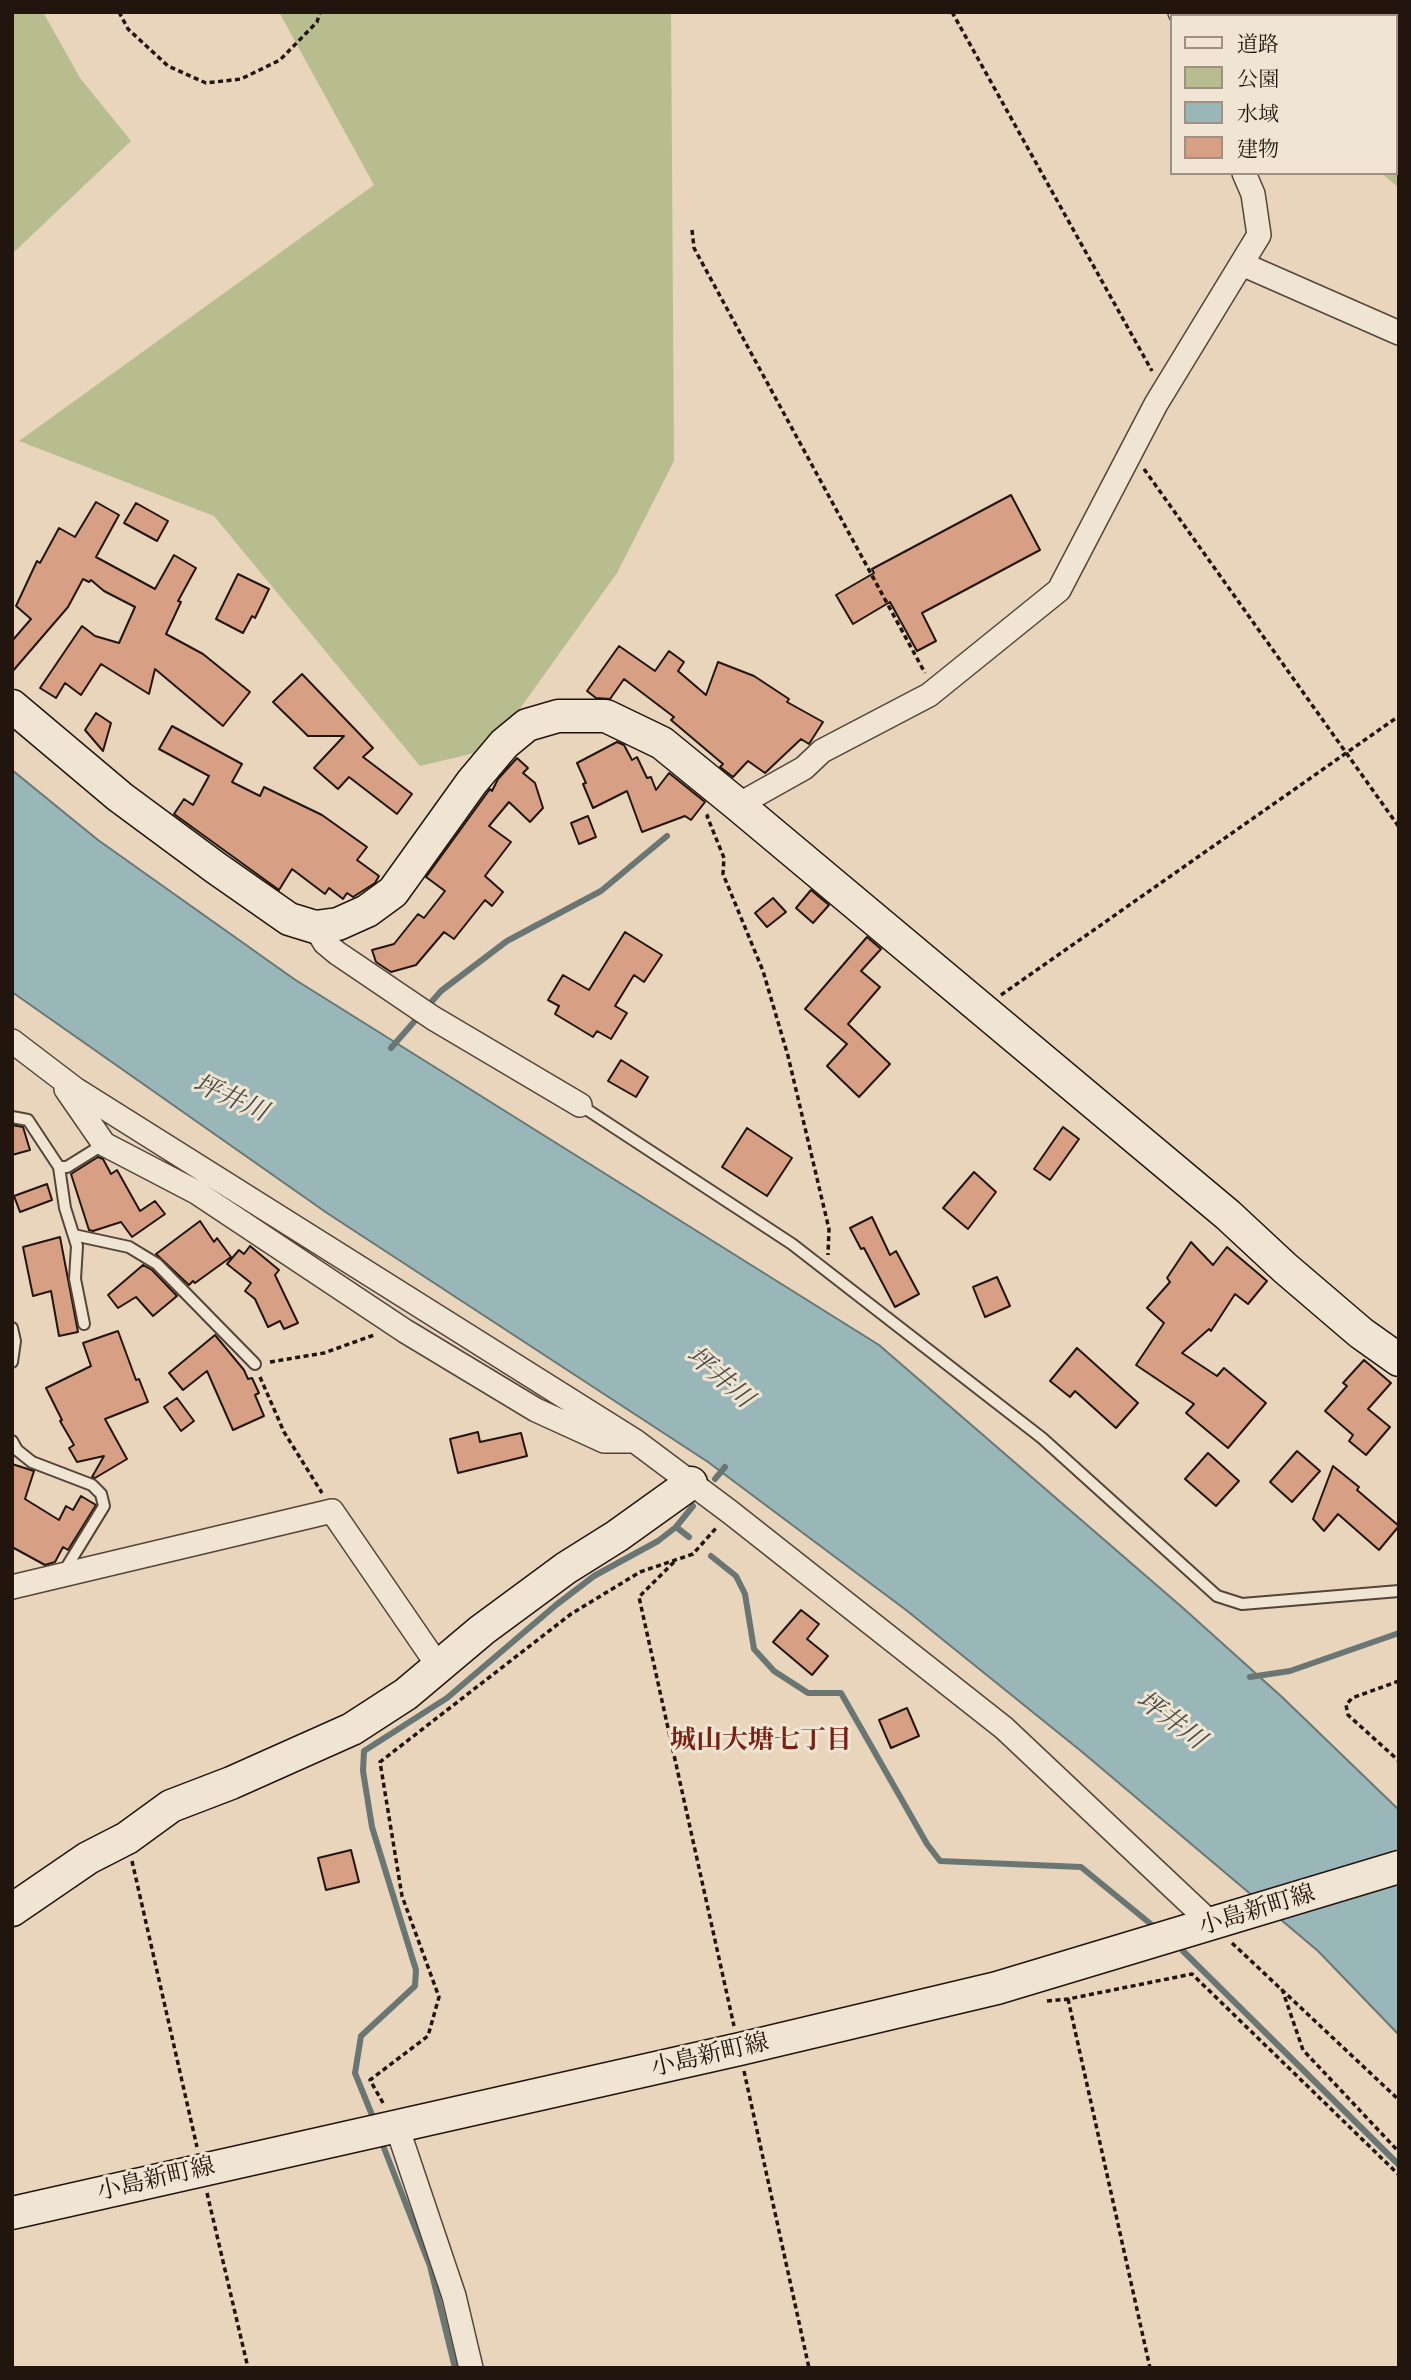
<!DOCTYPE html>
<html>
<head>
<meta charset="utf-8">
<style>
	body { margin:0 }
	#map { position:relative; width:1411px; height:2380px; overflow:hidden; background:#e8d5bc; font-family:"Gentium Book Plus","Noto Serif JP",serif }
	canvas { display:block }
	.frame { position:absolute; inset:0; border:14px solid #22150e; pointer-events:none }
	.legend { position:absolute; left:1170px; top:14px; width:228px; height:161px; box-sizing:border-box; background:#f0e4d3; border:2px solid #9e9184; margin:0; padding:9px 12px; list-style:none; font-size:21px; color:#22150e }
	.legend li { display:flex; align-items:center; gap:14px; height:35px }
	.legend b { width:35px; border:2px solid #9e9184 }
</style>
</head>
<body>
<div id="map">
<canvas width="1411" height="2380"></canvas>
<div class="frame"></div>
<ul class="legend">
<li><b style="height:9px;background:#f0e4d3"></b>道路</li>
<li><b style="height:19px;background:#b7bd8f"></b>公園</li>
<li><b style="height:19px;background:#99b7b8"></b>水域</li>
<li><b style="height:19px;background:#d79f83"></b>建物</li>
</ul>
</div>
<script>
const c = document.querySelector('canvas').getContext('2d');
c.lineJoin = 'round';
function paint(path, color) { c.fillStyle = color; c.fill(path, 'evenodd'); }
const toPath = rows => new Path2D(rows.map(r => 'M' + r).join(''));
function stroke(path, color, width, dash) { c.strokeStyle = color; c.lineWidth = width; c.lineCap = dash ? 'butt' : 'round'; c.setLineDash(dash || []); c.stroke(path); }
function label(font, color, halo, rows, align = 'center') {
  c.font = font + ' "Gentium Book Plus","Noto Serif JP",serif'; c.lineWidth = 6; c.setLineDash([]); c.textBaseline = 'middle'; c.strokeStyle = halo; c.fillStyle = color; for (const [text, x, y, turn = 0] of rows) {
    c.save(); c.translate(x, y); c.rotate((+turn || 0) * Math.PI / 180); c.textAlign = isNaN(turn) ? turn : align; if (halo) c.strokeText(text, 0, 0); c.fillText(text, 0, 0); c.restore();
  }
}
const green = toPath([
	[12,12,43,12,80,78,131,141,12,254],
	[279,12,671,12,674,461,617,573,491,749,420,766,214,516,19,441,374,185],
	[1294,12,1399,12,1399,188,1381,173,1395,173,1395,16,1295,16]
]);
const water = toPath([
	[12,770,98,840,294,979,879,1345,1183,1608,1282,1697,1399,1810,1399,2035,1318,1951,1081,1751,906,1610,708,1462,327,1213,12,992,12,770]
]);
const stream = toPath([
	[391,1048,441,991,507,941,601,891,667,836],
	[715,1479,725,1467],
	[676,1527,689,1537],
	[711,1556,736,1576,745,1594,754,1649,774,1671,808,1693,841,1693,927,1844,940,1861,1081,1867,1152,1925],
	[1250,1677,1290,1671,1399,1633],
	[1183,1951,1399,2165],
	[372,2115,355,2073,361,2036,415,1986,416,1970,372,1827,363,1771,364,1751,447,1698,556,1605,594,1576,658,1541,676,1527,693,1506],
	[384,2148,430,2266,455,2368]
]);
const building = toPath([
	[1011,495,1040,550,922,613,936,641,917,651,890,602,853,624,836,595,874,573,872,569,1011,495],
	[96,502,119,515,96,557,155,589,174,555,196,568,178,601,181,602,166,634,203,654,250,692,223,726,155,669,149,694,101,664,81,695,65,683,56,698,40,688,82,626,95,636,119,643,135,607,104,591,91,580,89,582,83,579,68,607,12,672,12,641,31,619,16,606,37,561,40,563,59,528,75,537,96,502],
	[136,503,168,521,157,541,124,523,136,503],
	[238,574,269,589,255,618,252,616,243,633,216,619,238,574],
	[619,646,655,671,669,651,684,662,678,671,706,695,718,662,754,676,789,699,787,702,823,722,809,744,801,739,765,773,748,761,733,777,720,767,723,764,671,720,674,717,624,679,610,699,596,698,587,691,619,646],
	[302,674,373,748,363,757,412,794,397,814,349,777,338,789,314,768,344,736,308,736,273,702,302,674],
	[96,713,111,723,103,751,85,730,96,713],
	[172,726,242,764,232,782,260,796,264,787,322,815,367,847,357,860,379,876,375,883,353,897,347,893,343,899,329,888,325,894,292,869,279,890,174,814,184,799,193,805,209,776,159,749,172,726],
	[617,742,624,745,632,760,637,757,647,778,651,777,656,790,669,773,705,802,691,820,685,816,642,832,627,791,593,808,583,784,586,783,577,763,617,742],
	[517,758,528,768,523,773,535,783,543,808,530,822,509,802,489,826,511,842,485,876,503,892,492,906,485,900,454,939,444,932,416,965,391,972,376,962,372,950,394,944,418,914,424,918,445,891,426,877,487,793,490,789,492,791,498,779,517,758],
	[588,816,596,837,579,844,571,823,588,816],
	[811,890,829,905,813,923,796,908,811,890],
	[773,898,786,912,767,927,755,913,773,898],
	[625,932,662,955,644,982,634,975,615,1006,627,1013,611,1039,597,1031,593,1037,555,1014,559,1006,548,1000,563,975,589,990,625,932],
	[867,937,881,949,861,971,880,987,848,1024,890,1064,859,1097,827,1066,847,1044,805,1009,867,937],
	[621,1060,648,1077,636,1097,608,1081,621,1060],
	[12,1125,23,1127,30,1150,12,1155,12,1125],
	[1063,1127,1079,1139,1050,1180,1034,1169,1063,1127],
	[747,1128,792,1158,767,1196,722,1167,747,1128],
	[98,1157,103,1159,111,1174,117,1170,140,1211,155,1201,165,1214,132,1237,121,1222,93,1231,89,1230,71,1174,98,1157],
	[974,1172,996,1192,968,1229,943,1208,974,1172],
	[47,1184,52,1200,20,1212,14,1196,47,1184],
	[872,1217,890,1255,896,1251,919,1294,895,1307,864,1248,861,1249,850,1228,872,1217],
	[200,1221,214,1242,217,1238,231,1257,195,1283,193,1281,189,1285,156,1254,200,1221],
	[60,1237,78,1332,59,1336,51,1291,33,1296,23,1247,60,1237],
	[1191,1242,1213,1265,1227,1247,1267,1281,1248,1304,1235,1294,1211,1331,1209,1329,1182,1353,1217,1376,1224,1368,1266,1403,1228,1448,1186,1413,1194,1404,1136,1365,1164,1323,1147,1308,1170,1282,1167,1278,1191,1242],
	[250,1246,279,1270,275,1275,298,1323,284,1329,280,1321,268,1327,255,1299,245,1291,251,1283,227,1264,239,1250,244,1254,250,1246],
	[143,1265,152,1270,177,1296,153,1316,136,1297,118,1308,108,1295,143,1265],
	[997,1277,1010,1306,985,1317,973,1287,997,1277],
	[118,1331,136,1380,139,1379,148,1402,105,1419,127,1459,95,1478,92,1477,104,1456,77,1462,69,1448,74,1445,60,1421,62,1420,46,1388,91,1366,83,1343,118,1331],
	[215,1335,244,1370,248,1379,252,1378,259,1393,255,1395,264,1416,233,1430,207,1371,183,1390,169,1373,215,1335],
	[1077,1348,1138,1403,1116,1428,1075,1391,1070,1397,1050,1381,1077,1348],
	[1364,1360,1391,1383,1368,1409,1390,1427,1366,1455,1349,1441,1353,1435,1325,1411,1347,1386,1343,1383,1364,1360],
	[177,1398,194,1421,181,1431,164,1407,177,1398],
	[478,1432,480,1442,521,1433,527,1456,458,1473,450,1439,478,1432],
	[1297,1451,1320,1471,1292,1502,1270,1482,1297,1451],
	[1208,1453,1239,1481,1216,1506,1185,1479,1208,1453],
	[12,1464,34,1471,25,1499,59,1520,66,1506,73,1510,81,1496,96,1505,68,1550,63,1547,55,1562,45,1565,12,1547,12,1464],
	[1333,1466,1359,1487,1357,1490,1399,1526,1379,1550,1338,1514,1324,1531,1313,1519,1333,1466],
	[801,1610,819,1624,807,1639,828,1656,812,1675,773,1642,801,1610],
	[907,1708,919,1736,891,1748,879,1720,907,1708],
	[351,1850,359,1882,326,1890,318,1858,351,1850]
]);
const path = toPath([
	[119,12,128,29,168,66,206,83,241,79,280,60,317,22,320,12],
	[952,12,1152,371],
	[692,230,694,248,925,673],
	[1144,469,1399,827],
	[709,815,707,816,724,858,723,874,763,971,788,1056,829,1229,828,1255],
	[1001,995,1399,716],
	[270,1362,324,1353,374,1335],
	[260,1377,284,1432,322,1493],
	[674,1562,639,1597,734,2026],
	[1399,1681,1352,1698,1346,1705,1348,1715,1399,1761],
	[132,1861,197,2147],
	[1232,1943,1399,2100],
	[1282,1989,1303,2050,1399,2152],
	[1068,1999,1150,2368],
	[1047,2001,1068,1999,1192,1974,1399,2175],
	[744,2071,809,2368],
	[383,2103,370,2080,428,2036,439,1997,402,1896,380,1762,571,1614,640,1572,693,1554,717,1527],
	[207,2193,248,2368]
]);
const lane = toPath([
	[580,1105,792,1244,1042,1438,1217,1596,1242,1604,1399,1591],
	[12,1117,28,1120,59,1167,67,1167,104,1144],
	[59,1167,65,1208,77,1246,75,1279,84,1324],
	[74,1235,129,1247,157,1264,255,1364],
	[12,1328,15,1341,12,1362],
	[12,1441,17,1450,32,1462,92,1485,101,1494,104,1506,63,1573]
]);
const street = toPath([
	[1180,12,1182,16],
	[1242,264,1399,333],
	[738,805,804,768,822,751,929,695,1059,590,1156,404,1259,235,1253,194,1244,173],
	[315,927,325,943,337,953,433,1018,580,1105],
	[12,1041,75,1089,635,1441,730,1512,1004,1728,1213,1925],
	[66,1089,104,1144,196,1192,405,1331,536,1410,604,1441,635,1441],
	[12,1587,332,1511,439,1667],
	[397,2127,454,2296,471,2368]
]);
const secondary = toPath([
	[12,706,120,797,216,868,289,919,315,927,338,924,367,911,393,892,472,782,504,744,527,725,558,716,606,716,662,743,738,805,1228,1215,1285,1268,1361,1333,1399,1360],
	[12,1910,88,1858,127,1838,171,1806,231,1783,352,1729,406,1694,482,1630,566,1568,617,1536,691,1483],
	[12,2213,740,2049,997,1988,1399,1867]
]);
const streetNames = [
	["小島新町線",1257,1911,-17],
	["小島新町線",710,2056,-13],
	["小島新町線",156,2180,-13]
];
const waterNames = [
	["坪井川",230,1099,24],
	["坪井川",719,1378,41],
	["坪井川",1170,1721,37]
];
const neighbourhoodNames = [
	["城山大塘七丁目",761,1741]
];
paint(green, '#b7bd8f');
paint(water, '#99b7b8');
stroke(water, '#697674', 2);
stroke(stream, '#697674', 6);
paint(building, '#d79f83');
stroke(building, '#22150e', 2);
stroke(lane, '#54453a', 14);
stroke(street, '#54453a', 26);
stroke(secondary, '#22150e', 35);
stroke(path, '#22150e', 3.5, [5, 3.5]);
stroke(lane, '#f0e4d3', 10);
stroke(street, '#f0e4d3', 23);
stroke(secondary, '#f0e4d3', 32);
label('24px', '#22150e', '#f0e4d3', streetNames);
label('italic 26px', '#4c4e4a', '#f0e4d3', waterNames);
label('bold 26px', '#7a1f14', '#f0e4d3', neighbourhoodNames);
</script>
</body>
</html>
